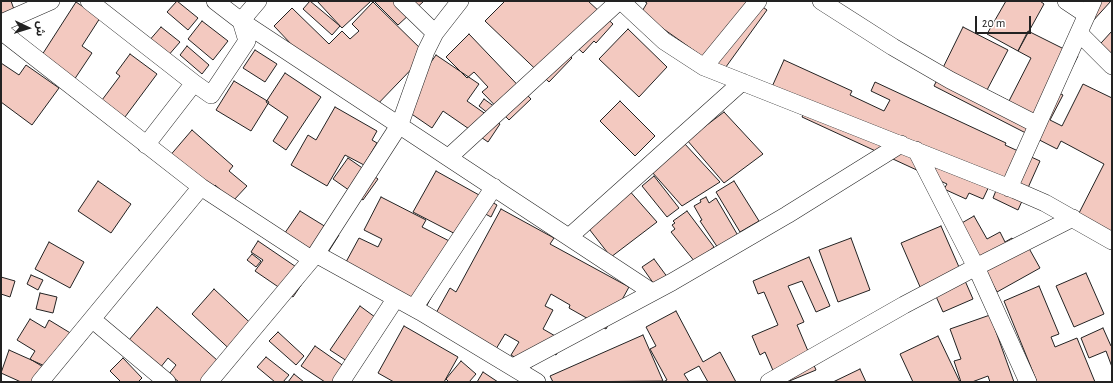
<!DOCTYPE html>
<html>
<head>
<meta charset="utf-8">
<style>
	body { margin:0 }
	#map { position:relative; width:1113px; height:383px; overflow:hidden; background:#fff; font-family:"Alegreya Sans","Noto Sans Arabic",sans-serif }
	canvas { display:block }
	.frame { position:absolute; inset:0; border:2px solid #222; pointer-events:none }
	.north { position:absolute; left:8px; top:8px; width:40px; height:40px; -webkit-text-stroke:3px #fff; paint-order:stroke; rotate:94deg; font-size:11px; font-weight:700; line-height:16px; text-align:center; color:#222 }
	.north::after { content:''; display:block; margin:auto; width:14px; height:18px; background:#222; clip-path:polygon(50% 0,100% 100%,50% 72%,0 100%) }
	.scale { position:absolute; left:975px; top:16px; width:56px; height:18px; box-sizing:border-box; border:2px solid #222; border-top:0; padding-left:5px; font-size:12px; line-height:14px; white-space:nowrap; color:#222; -webkit-text-stroke:3px #fff; paint-order:stroke }
</style>
</head>
<body>
<div id="map">
<canvas width="1113" height="383"></canvas>
<div class="frame"></div>
<div class="north">ش</div>
<div class="scale">20 m</div>
</div>
<script>
const c = document.querySelector('canvas').getContext('2d');
c.lineJoin = 'round';
function paint(path, color) { c.fillStyle = color; c.fill(path, 'evenodd'); }
const toPath = rows => new Path2D(rows.map(r => 'M' + r).join(''));
function stroke(path, color, width, dash) { c.strokeStyle = color; c.lineWidth = width; c.lineCap = dash ? 'butt' : 'round'; c.setLineDash(dash || []); c.stroke(path); }
const building = toPath([
	[1,1,11,1,16,15,1,20,1,1],
	[177,1,198,18,188,30,167,12,177,1],
	[310,1,340,26,332,35,303,9,310,1],
	[317,1,371,1,342,28,317,1],
	[374,1,424,1,398,25,374,1],
	[505,1,588,1,613,24,596,43,594,41,583,53,567,38,560,46,572,58,549,82,485,21,505,1],
	[644,1,754,1,767,10,723,71,641,13,647,3,644,1],
	[1006,1,1040,1,1044,4,1018,51,987,34,1006,1],
	[1065,1,1111,1,1091,23,1065,1],
	[76,2,100,18,82,46,92,53,74,80,40,58,76,2],
	[373,2,426,54,372,110,292,45,274,26,292,8,329,44,342,31,350,39,359,31,352,24,373,2],
	[202,21,228,41,213,60,188,39,202,21],
	[161,27,180,42,167,57,148,42,161,27],
	[963,27,1008,50,987,90,1009,101,1031,58,1018,51,1028,31,1078,56,1059,93,1063,95,1050,120,1062,126,1083,84,1112,98,1112,238,1076,219,1104,164,1061,141,1057,149,934,86,963,27],
	[628,29,667,67,639,97,599,59,628,29],
	[1112,31,1112,73,1092,53,1112,31],
	[469,34,531,99,509,120,482,92,488,87,474,72,467,78,446,57,469,34],
	[187,46,209,65,202,74,180,55,187,46],
	[255,50,277,64,265,82,243,68,255,50],
	[130,54,157,74,122,121,99,104,120,76,116,73,130,54],
	[436,55,479,84,467,101,500,124,488,142,443,111,432,128,400,106,436,55],
	[784,60,852,91,850,95,884,111,890,100,871,91,875,82,1006,143,1005,145,1040,161,1018,210,993,198,999,183,992,180,983,199,969,193,966,199,944,189,947,184,802,117,803,115,767,98,784,60],
	[1,63,19,75,26,65,59,88,32,125,1,102,1,63],
	[285,73,321,97,286,150,273,141,288,117,266,102,285,73],
	[234,81,269,102,251,131,216,110,234,81],
	[484,99,495,107,489,114,479,106,484,99],
	[620,101,655,136,635,156,600,121,620,101],
	[335,107,377,131,372,140,377,143,364,165,345,155,327,186,291,165,308,135,316,140,335,107],
	[724,112,763,154,724,183,687,140,724,112],
	[192,130,233,166,229,171,247,186,233,201,215,185,208,193,168,158,192,130],
	[684,143,720,182,682,206,652,172,684,143],
	[348,158,378,179,363,200,333,179,348,158],
	[436,171,497,205,491,217,478,210,467,240,413,212,436,171],
	[654,176,679,208,667,217,642,186,654,176],
	[98,181,131,204,111,233,78,211,98,181],
	[734,181,759,221,740,232,716,192,734,181],
	[627,188,657,222,611,257,586,225,627,188],
	[381,197,426,220,422,227,459,246,426,307,346,262,359,238,378,247,382,239,364,230,381,197],
	[706,197,709,203,716,198,740,239,718,248,700,221,702,220,694,206,701,202,700,200,706,197],
	[501,209,554,238,550,244,629,287,606,329,569,308,570,305,551,294,545,306,553,310,543,329,564,341,556,355,542,347,532,367,511,355,519,342,505,334,496,349,431,322,450,288,456,292,501,209],
	[300,211,339,235,320,265,280,240,300,211],
	[687,211,714,247,695,262,671,232,675,229,672,225,675,223,673,221,687,211],
	[974,216,987,239,1000,232,1005,242,1012,238,1018,248,1026,243,1040,268,997,292,960,224,974,216],
	[941,226,973,299,943,312,934,292,924,296,901,243,941,226],
	[851,238,870,290,838,302,819,250,851,238],
	[258,241,308,275,293,297,255,271,263,260,251,252,258,241],
	[49,242,84,262,70,288,35,269,49,242],
	[252,254,261,261,256,267,247,260,252,254],
	[809,257,830,306,816,312,802,281,788,286,804,322,797,325,816,370,787,382,778,382,765,352,760,355,752,336,778,325,764,292,758,294,753,281,809,257],
	[654,259,668,278,656,287,642,267,654,259],
	[1086,273,1104,314,1074,327,1056,286,1086,273],
	[31,275,43,280,38,290,27,284,31,275],
	[1,277,15,281,10,297,1,294,1,277],
	[1039,286,1059,334,1051,337,1055,347,1077,338,1095,382,1037,382,1004,301,1039,286],
	[214,289,260,332,238,357,192,314,214,289],
	[40,293,57,297,53,313,36,309,40,293],
	[360,306,379,320,350,363,330,350,360,306],
	[157,307,226,368,215,382,179,382,169,374,176,365,168,358,160,368,129,340,157,307],
	[676,311,703,362,720,352,736,382,708,382,699,366,684,374,689,382,663,382,667,380,650,349,656,346,646,327,676,311],
	[990,315,1014,382,990,382,988,376,972,382,961,382,954,361,961,359,950,329,990,315],
	[30,319,45,328,49,320,72,334,50,371,30,359,35,351,17,340,30,319],
	[404,326,458,357,444,382,394,382,378,373,404,326],
	[1103,328,1111,346,1112,346,1112,367,1106,351,1089,358,1081,338,1103,328],
	[278,332,304,356,296,365,269,341,278,332],
	[643,335,663,381,553,382,550,376,643,335],
	[938,336,960,382,913,382,900,354,938,336],
	[315,346,348,369,339,382,325,382,301,366,315,346],
	[9,350,47,367,41,382,21,382,1,373,9,350],
	[266,357,289,375,283,382,275,382,257,367,266,357],
	[123,358,142,378,138,382,121,382,110,371,123,358],
	[461,361,476,374,469,382,449,382,446,379,461,361],
	[860,369,866,382,833,382,860,369],
	[483,372,498,382,477,382,483,372],
	[294,374,304,382,288,382,294,374]
]);
const minor = toPath([
	[89,1,194,83],
	[215,1,241,21,652,292],
	[402,1,435,33],
	[621,1,664,41,704,67,1015,190,1045,203,1112,241],
	[821,1,893,47,950,80,1036,124],
	[1066,1,1087,15],
	[1,23,51,1],
	[1,31,201,187,311,259],
	[1079,33,1112,66],
	[704,67,758,1],
	[146,145,194,83,211,95,247,41,241,21,258,1],
	[916,150,976,267,1028,382],
	[449,157,619,1],
	[1009,188,1093,1],
	[569,237,742,82],
	[316,254,421,312,537,382],
	[414,308,494,187],
	[93,320,167,382],
	[513,367,672,282,787,215,901,144],
	[40,382,201,187],
	[209,382,316,254,400,124,426,51,435,33,460,1],
	[341,382,396,298],
	[769,382,904,305,976,267,1073,218]
]);
paint(building, '#f3c9c0');
stroke(building, '#222', 1);
stroke(minor, '#222', 18);
stroke(minor, '#fff', 17);
</script>
</body>
</html>
